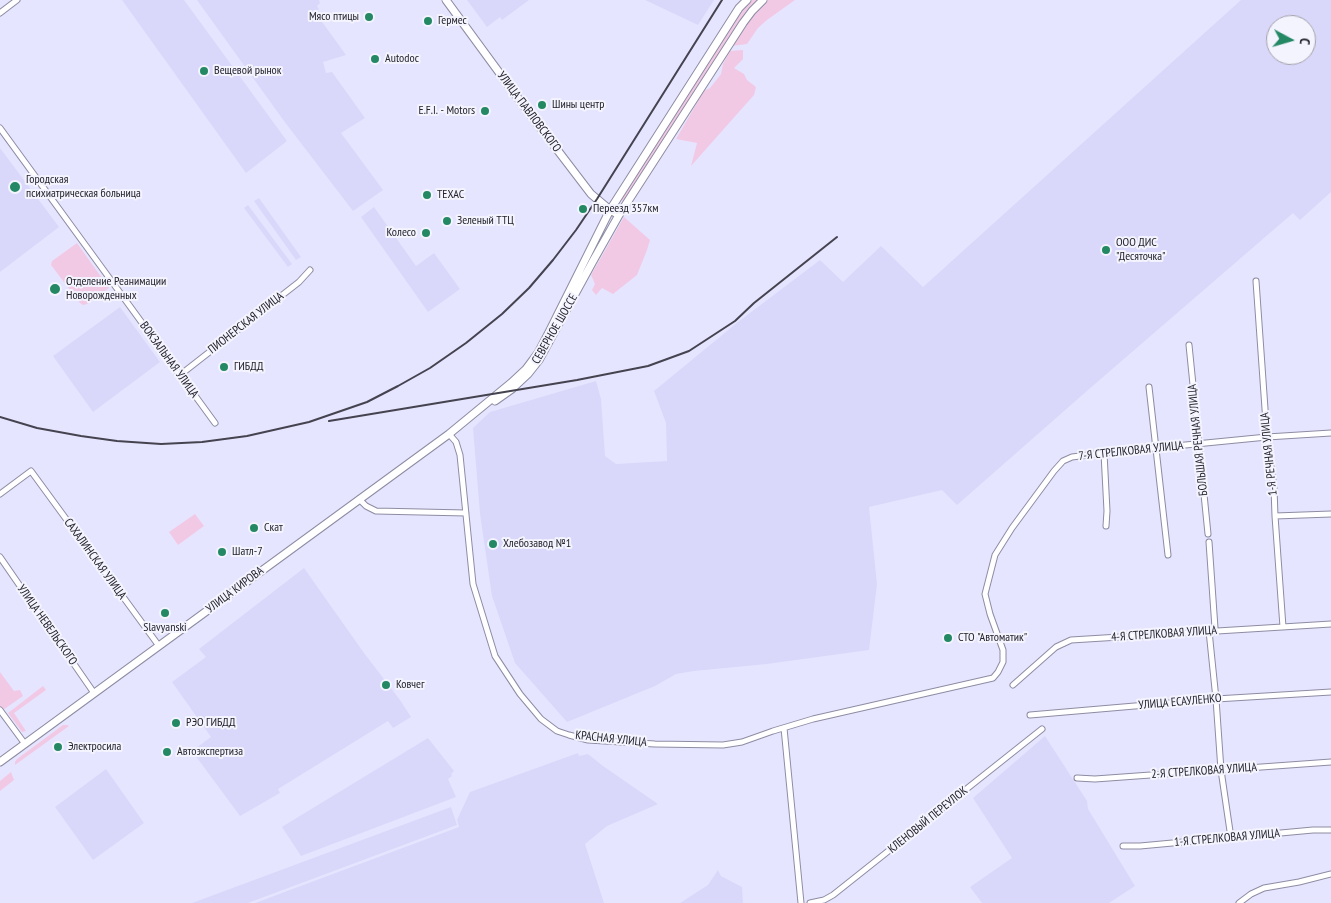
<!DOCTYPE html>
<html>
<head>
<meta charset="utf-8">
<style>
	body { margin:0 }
	#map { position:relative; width:1331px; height:903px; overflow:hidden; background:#e6e5ff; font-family:"PT Sans Narrow",sans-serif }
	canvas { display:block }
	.north { position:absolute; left:1266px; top:15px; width:50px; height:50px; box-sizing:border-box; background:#f4f4fe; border:1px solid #a1a0aa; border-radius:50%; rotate:96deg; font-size:14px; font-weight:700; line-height:20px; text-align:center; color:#24232c }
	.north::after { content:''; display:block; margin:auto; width:18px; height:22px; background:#238863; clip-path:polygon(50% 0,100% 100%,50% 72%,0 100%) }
</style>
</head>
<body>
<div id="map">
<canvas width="1331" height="903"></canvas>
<div class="north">С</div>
</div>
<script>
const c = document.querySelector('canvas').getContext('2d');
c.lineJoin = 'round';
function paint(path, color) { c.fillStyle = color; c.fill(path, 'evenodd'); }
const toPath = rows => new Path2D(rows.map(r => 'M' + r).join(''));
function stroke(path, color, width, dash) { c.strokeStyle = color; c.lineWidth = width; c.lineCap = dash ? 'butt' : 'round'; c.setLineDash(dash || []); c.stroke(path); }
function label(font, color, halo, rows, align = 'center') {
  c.font = font + ' "PT Sans Narrow",sans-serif'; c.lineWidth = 4; c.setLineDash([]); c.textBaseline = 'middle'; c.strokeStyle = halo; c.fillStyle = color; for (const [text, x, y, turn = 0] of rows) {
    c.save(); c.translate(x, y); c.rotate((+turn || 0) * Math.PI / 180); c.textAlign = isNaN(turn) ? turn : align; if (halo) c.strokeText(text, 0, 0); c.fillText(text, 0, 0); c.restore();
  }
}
const built = toPath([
	[122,0,184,0,287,141,246,173],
	[197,0,319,0,320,3,317,6,319,9,315,12,346,55,323,62,326,73,332,72,365,118,341,133,383,190,353,211,284,121],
	[467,0,529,0,502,20,500,17,487,27],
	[645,0,714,0,698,25],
	[1241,0,1331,0,1331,192,1300,220,1293,213,1088,390,957,505,942,490,869,507,877,584,869,650,767,664,694,671,676,674,655,686,567,722,515,663,492,596,480,514,473,428,490,412,596,381,601,399,605,456,616,464,667,461,666,423,654,391,738,322,820,260,843,282,881,246,923,287],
	[1276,25,1306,25,1306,55,1276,55],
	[0,148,59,227,0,272],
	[259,198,301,257,296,260,254,201],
	[248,205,292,264,288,267,244,208],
	[374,207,416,266,434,253,460,289,428,312,361,217],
	[120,307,160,362,93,412,53,356],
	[304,568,364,653,400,700,411,717,393,728,388,721,278,789,280,793,240,816,192,751,211,737,172,682,206,657,199,649],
	[1045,736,1087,801,1088,809,1135,886,1109,903,982,903,970,887,1012,858,973,798],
	[428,738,454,771,451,774,452,776,448,779,456,797,301,856,282,827,285,825],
	[578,753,579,756,588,754,603,766,658,804,607,826,585,844,604,903,255,903,459,827,457,820,470,792],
	[106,769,144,823,93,860,55,807],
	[451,807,457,825,248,903,192,903],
	[718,870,721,876,742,887,743,903,680,903,708,885]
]);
const green = toPath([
	[752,0,758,0,746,11,624,201,622,202,622,198,741,11],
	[768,0,795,0,767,20,758,28,747,44,732,46,751,17,760,6],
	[743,50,743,59,734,68,744,74,747,80,756,87,754,95,691,166,697,143,676,139,704,91,710,88,721,74,723,64,730,51],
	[624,217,650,240,647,250,637,275,613,294,602,288,596,295,592,290,595,284,591,275],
	[77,243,109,288,87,304,83,305,80,303,51,265,52,261],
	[195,514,204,526,178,545,169,532],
	[0,672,14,691,20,690,23,696,3,710,0,706],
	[43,686,46,690,14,713,26,731,22,732,8,713],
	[63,725,67,725,69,726,15,765,15,762,17,759],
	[11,772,14,780,0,791,0,781]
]);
const street = toPath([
	[0,13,17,0],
	[0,128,215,423],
	[1256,281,1267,437,1274,488,1275,516,1283,627],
	[1189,345,1208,534],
	[180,375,299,282,310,270],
	[1149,387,1168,555],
	[449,434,456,442,460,455,473,584,495,656,520,694,541,719,557,731,569,735,588,740,655,744,723,745,742,742,773,731,813,719,993,678,998,672,1003,662,1003,650,990,614,985,594,995,555,1012,528,1054,471,1063,461,1072,457,1104,453,1267,437,1331,433],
	[1104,453,1107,511,1106,526],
	[0,494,31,471,159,646],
	[359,499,366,506,376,511,466,513],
	[1275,516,1331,514],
	[1209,542,1215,628,1209,631,1216,699,1221,770,1231,838],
	[0,557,94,693],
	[1013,685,1056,647,1071,640,1331,624],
	[0,710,25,744],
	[1030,715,1216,699,1331,692],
	[784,728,801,903],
	[1077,778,1095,779,1331,762],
	[1123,846,1140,846,1313,830,1331,830],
	[810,903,824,900,833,895,1042,729],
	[1239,903,1251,894,1264,888,1299,882,1331,874]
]);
const secondary = toPath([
	[446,0,520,101,591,194,610,210,619,215],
	[495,401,512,389,528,374,539,360,593,261,619,215,743,23,752,11,763,0],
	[0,762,449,434,511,383,526,369,538,353,549,332,610,210,739,8,747,0]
]);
const rail = toPath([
	[0,417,37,428,81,436,117,441,161,444,202,442,247,436,309,422,367,402,398,386,430,368,466,343,502,314,529,288,553,260,576,230,597,199,722,0],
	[329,421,577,380,648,366,689,351,735,321,754,303,837,237]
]);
const markers = [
	[369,17,5,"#238863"],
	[428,21,5,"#238863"],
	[375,59,5,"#238863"],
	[204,71,5,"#238863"],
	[542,105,5,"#238863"],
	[485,111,5,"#238863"],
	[15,187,6,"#238863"],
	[427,195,5,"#238863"],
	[583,209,5,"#238863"],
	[447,221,5,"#238863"],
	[426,233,5,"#238863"],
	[1106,250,5,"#238863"],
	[55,289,6,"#238863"],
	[224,367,5,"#238863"],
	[254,528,5,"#238863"],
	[493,544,5,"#238863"],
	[222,552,5,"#238863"],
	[165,613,5,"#238863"],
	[948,638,5,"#238863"],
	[386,685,5,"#238863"],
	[176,723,5,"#238863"],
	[58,747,5,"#238863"],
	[167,752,5,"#238863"]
];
const poiNames = [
	["Мясо птицы",359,17,"right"],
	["Гермес",438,21],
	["Autodoc",385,59],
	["Вещевой рынок",214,71],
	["Шины центр",552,105],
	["E.F.I. - Motors",475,111,"right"],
	["Городская",26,180],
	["психиатрическая больница",26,194],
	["ТЕХАС",437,195],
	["Переезд 357км",593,209],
	["Зеленый ТТЦ",457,221],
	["Колесо",416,233,"right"],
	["ООО ДИС",1116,243],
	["\"Десяточка\"",1116,257],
	["Отделение Реанимации",66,282],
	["Новорожденных",66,296],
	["ГИБДД",234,367],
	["Скат",264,528],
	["Хлебозавод №1",503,544],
	["Шатл-7",232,552],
	["Slavyanski",165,628,"center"],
	["СТО \"Автоматик\"",958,638],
	["Ковчег",396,685],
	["РЭО ГИБДД",186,723],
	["Электросила",68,747],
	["Автоэкспертиза",177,752]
];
const streetNames = [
	["УЛИЦА ПАВЛОВСКОГО",529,112,53],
	["ПИОНЕРСКАЯ УЛИЦА",246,323,-38],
	["СЕВЕРНОЕ ШОССЕ",555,329,-60],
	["ВОКЗАЛЬНАЯ УЛИЦА",169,360,54],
	["БОЛЬШАЯ РЕЧНАЯ УЛИЦА",1198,440,-96],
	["7-Я СТРЕЛКОВАЯ УЛИЦА",1131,451,-6],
	["1-Я РЕЧНАЯ УЛИЦА",1269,454,-96],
	["САХАЛИНСКАЯ УЛИЦА",95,559,54],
	["УЛИЦА КИРОВА",235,590,-37],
	["УЛИЦА НЕВЕЛЬСКОГО",47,625,55],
	["4-Я СТРЕЛКОВАЯ УЛИЦА",1164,634,-4],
	["УЛИЦА ЕСАУЛЕНКО",1180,702,-5],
	["КРАСНАЯ УЛИЦА",611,739,6],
	["2-Я СТРЕЛКОВАЯ УЛИЦА",1204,771,-4],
	["КЛЕНОВЫЙ ПЕРЕУЛОК",928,820,-39],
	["1-Я СТРЕЛКОВАЯ УЛИЦА",1227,838,-5]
];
paint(built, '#dad8fa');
paint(green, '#f2c9e5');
stroke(street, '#8d8ca3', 7);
stroke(secondary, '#8d8ca3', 9);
stroke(street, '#fff', 5);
stroke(secondary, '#fff', 7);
stroke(rail, '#44434f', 2);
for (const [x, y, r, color] of markers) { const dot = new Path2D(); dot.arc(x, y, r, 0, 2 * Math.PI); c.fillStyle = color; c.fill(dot); stroke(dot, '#f4f4fe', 2); }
label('12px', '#24232c', '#f4f4fe', poiNames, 'left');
label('12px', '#24232c', '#f4f4fe', streetNames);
</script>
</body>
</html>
